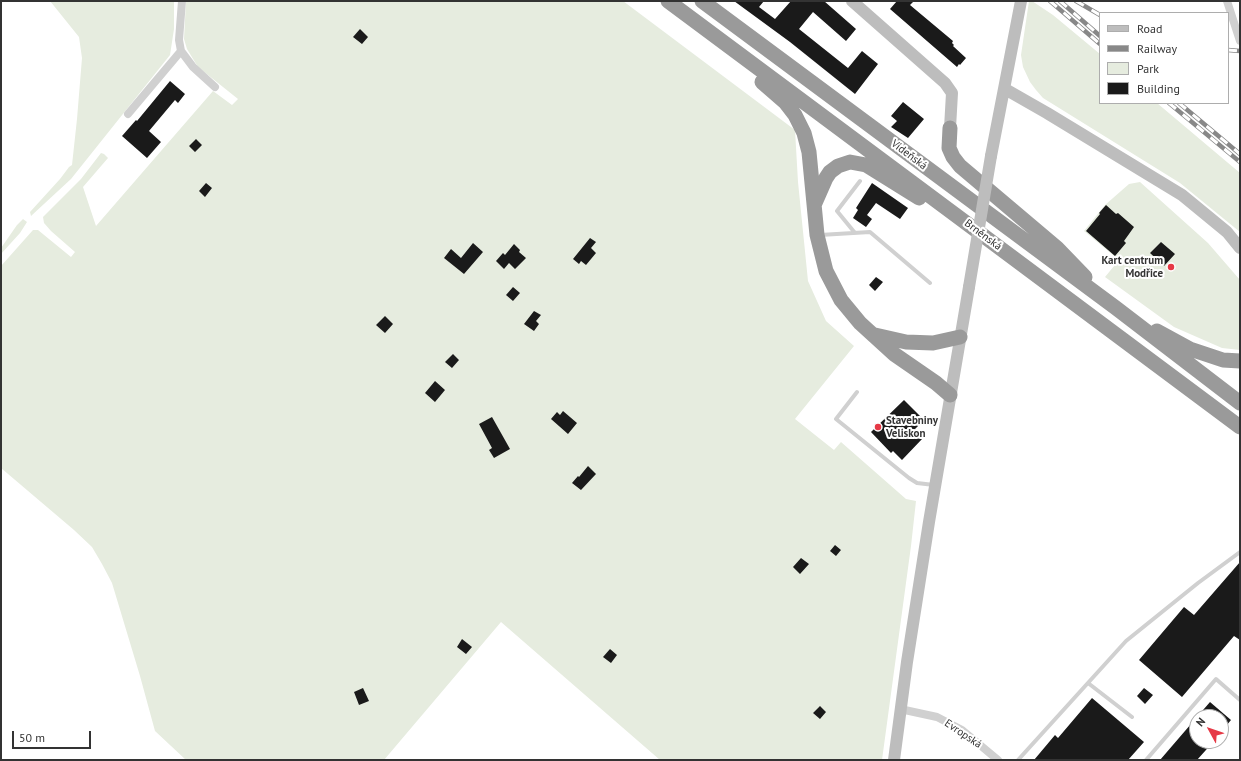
<!DOCTYPE html>
<html>
<head>
<meta charset="utf-8">
<style>
	body { margin:0 }
	#map { position:relative; width:1241px; height:761px; overflow:hidden; background:#fff; font-family:"PT Sans",sans-serif }
	canvas { display:block }
	.frame { position:absolute; inset:0; border:2px solid #333; pointer-events:none }
	.legend { position:absolute; left:1099px; top:12px; width:130px; height:92px; box-sizing:border-box; background:#fff; border:1px solid #adadad; margin:0; padding:5px 7px; list-style:none; font-size:12px; color:#333 }
	.legend li { display:flex; align-items:center; gap:8px; height:20px }
	.legend b { width:20px; border:1px solid #adadad }
	.north { position:absolute; left:1189px; top:709px; width:40px; height:40px; box-sizing:border-box; background:#fff; border:1px solid #adadad; border-radius:50%; rotate:310deg; font-size:11px; font-weight:700; line-height:16px; text-align:center; color:#333 }
	.north::after { content:''; display:block; margin:auto; width:14px; height:18px; background:#e63946; clip-path:polygon(50% 0,100% 100%,50% 72%,0 100%) }
	.scale { position:absolute; left:12px; top:731px; width:79px; height:18px; box-sizing:border-box; border:2px solid #333; border-top:0; padding-left:5px; font-size:12px; line-height:14px; white-space:nowrap; color:#333; -webkit-text-stroke:3px #fff; paint-order:stroke }
</style>
</head>
<body>
<div id="map">
<canvas width="1241" height="761"></canvas>
<div class="frame"></div>
<ul class="legend">
<li><b style="height:5px;background:#bdbdbd"></b>Road</li>
<li><b style="height:5px;background:#888"></b>Railway</li>
<li><b style="height:11px;background:#e6ecdf"></b>Park</li>
<li><b style="height:11px;background:#1a1a1a"></b>Building</li>
</ul>
<div class="north">N</div>
<div class="scale">50 m</div>
</div>
<script>
const c = document.querySelector('canvas').getContext('2d');
c.lineJoin = 'round';
function paint(path, color) { c.fillStyle = color; c.fill(path, 'evenodd'); }
const toPath = rows => new Path2D(rows.map(r => 'M' + r).join(''));
function stroke(path, color, width, dash) { c.strokeStyle = color; c.lineWidth = width; c.lineCap = dash ? 'butt' : 'round'; c.setLineDash(dash || []); c.stroke(path); }
function label(font, color, halo, rows, align = 'center') {
  c.font = font + ' "PT Sans",sans-serif'; c.lineWidth = 4; c.setLineDash([]); c.textBaseline = 'middle'; c.strokeStyle = halo; c.fillStyle = color; for (const [text, x, y, turn = 0] of rows) {
    c.save(); c.translate(x, y); c.rotate((+turn || 0) * Math.PI / 180); c.textAlign = isNaN(turn) ? turn : align; if (halo) c.strokeText(text, 0, 0); c.fillText(text, 0, 0); c.restore();
  }
}
const green = toPath([
	[50,1,174,1,174,29,170,55,71,179,31,216,30,212,60,179,69,167,72,165,77,119,82,58,79,37],
	[186,1,623,1,795,130,798,182,808,281,826,321,854,346,795,419,834,450,841,442,906,499,916,501,911,546,882,760,660,760,501,622,384,760,186,760,155,731,140,676,112,583,102,564,92,547,74,530,1,468,1,266,33,230,38,230,71,257,75,252,51,231,44,223,43,217,81,179,101,153,104,154,108,158,83,187,96,226,213,91,232,105,238,99,198,67,187,49,184,39],
	[1029,1,1032,1,1053,15,1100,54,1100,103,1157,103,1240,173,1240,232,1180,183,1043,98,1036,90,1030,82,1023,67,1021,55],
	[1140,182,1208,243,1240,280,1240,350,1222,348,1174,327,1105,277,1119,260,1084,231,1105,205,1129,184],
	[23,219,27,222,20,233,1,254,1,248,17,225]
]);
const building = toPath([
	[734,1,764,1,759,7,775,19,791,1,824,1,856,29,846,41,813,12,799,29,848,68,862,51,878,64,855,94,790,42],
	[897,1,914,1,910,5,953,41,952,43,954,45,953,46,966,58,960,65,959,64,957,67,890,9],
	[360,29,368,37,362,44,353,37],
	[170,81,185,94,178,103,175,100,149,131,161,142,147,158,122,136,136,120,137,121],
	[903,102,924,119,908,138,891,127,897,121,891,116],
	[196,139,202,145,195,152,189,146],
	[206,183,212,188,205,197,199,191],
	[872,183,908,208,900,219,876,203,867,215,872,219,866,227,853,218,858,210,856,208],
	[1106,205,1116,214,1118,213,1134,227,1124,241,1126,243,1115,256,1086,231,1100,214,1099,213],
	[590,238,596,242,591,248,596,253,586,265,581,261,579,264,573,259],
	[1161,242,1175,254,1164,266,1150,253],
	[473,243,483,252,464,274,444,258,451,249,461,258],
	[514,244,520,250,519,252,526,258,515,269,509,263,504,269,496,261,503,253,505,255],
	[876,277,883,282,875,291,869,285],
	[513,287,520,293,513,301,506,295],
	[534,311,541,315,536,321,539,324,534,331,524,324],
	[385,316,393,324,385,333,376,325],
	[453,354,459,360,452,368,445,362],
	[435,381,445,390,435,402,425,393],
	[904,400,924,420,915,429,923,438,902,460,893,451,891,453,871,432],
	[563,411,577,423,568,434,551,419,557,412,560,415],
	[492,417,510,449,494,458,489,450,492,448,479,424],
	[588,466,596,474,581,490,572,483,578,476,579,477],
	[835,545,841,550,836,556,830,551],
	[801,558,809,564,800,574,793,567],
	[1240,562,1240,640,1234,636,1182,697,1139,660,1184,607,1194,615],
	[462,639,472,647,466,654,457,647],
	[610,649,617,655,611,663,603,657],
	[363,688,369,701,359,705,354,692],
	[1144,688,1153,695,1145,704,1137,696],
	[1092,698,1144,742,1128,760,1034,760,1055,735,1058,738],
	[1210,702,1231,720,1221,732,1221,717,1197,717],
	[820,706,826,712,820,719,813,713],
	[1197,717,1197,741,1214,741,1197,760,1160,760]
]);
const lane = toPath([
	[855,233,837,211,860,181],
	[820,235,870,232,930,283],
	[857,392,836,419,909,478,917,483,934,485],
	[1088,683,1132,717],
	[1018,760,1126,641,1198,583,1240,552],
	[1146,760,1216,679,1240,700]
]);
const street = toPath([
	[182,1,179,40,181,51,193,67,215,87],
	[1227,1,1240,41],
	[128,114,181,51],
	[900,709,937,717,962,730,998,760]
]);
const secondary = toPath([
	[852,1,945,83,952,93,950,128],
	[1005,89,1047,113,1182,195,1227,232,1240,248],
	[991,156,1021,1],
	[894,760,907,662,929,522,969,287]
]);
const highway = toPath([
	[668,1,969,225,1240,427],
	[702,1,1116,308,1240,403],
	[762,82,785,102,795,115,804,133,809,152,817,235,826,271,841,300,860,323,894,354,936,383,950,395],
	[950,128,949,148,953,157,960,166,1057,248,1085,277],
	[815,203,826,178,830,172,838,166,850,162,866,165,919,198],
	[1157,331,1190,349,1223,360,1240,361],
	[875,335,906,342,933,343,960,337]
]);
const rail = toPath([
	[1050,1,1100,44],
	[1060,1,1100,36],
	[1076,1,1100,15],
	[1228,50,1240,51],
	[1169,103,1240,162],
	[1179,103,1240,154]
]);
const secondaryBridge = toPath([
	[969,287,991,156]
]);
const markers = [
	[1171,267,4,"#e63946"],
	[878,427,4,"#e63946"]
];
const streetNames = [
	["Vídeňská",909,155,37],
	["Brněnská",983,235,37],
	["Evropská",963,734,34]
];
const poiNames = [
	["Kart centrum",1163,261],
	["Modřice",1163,274],
	["Stavebniny",886,421,"left"],
	["Veliskon",886,434,"left"]
];
paint(green, '#e6ecdf');
paint(building, '#1a1a1a');
stroke(lane, '#d0d0d0', 4);
stroke(street, '#d0d0d0', 8);
stroke(secondary, '#bdbdbd', 12);
stroke(highway, '#9a9a9a', 15);
stroke(rail, '#888', 4.5);
stroke(rail, '#fff', 3, [9]);
stroke(secondaryBridge, '#bdbdbd', 12);
for (const [x, y, r, color] of markers) { const dot = new Path2D(); dot.arc(x, y, r, 0, 2 * Math.PI); c.fillStyle = color; c.fill(dot); stroke(dot, '#fff', 1.5); }
label('11px', '#333', '#fff', streetNames);
label('bold 11px', '#333', '#fff', poiNames, 'right');
</script>
</body>
</html>
